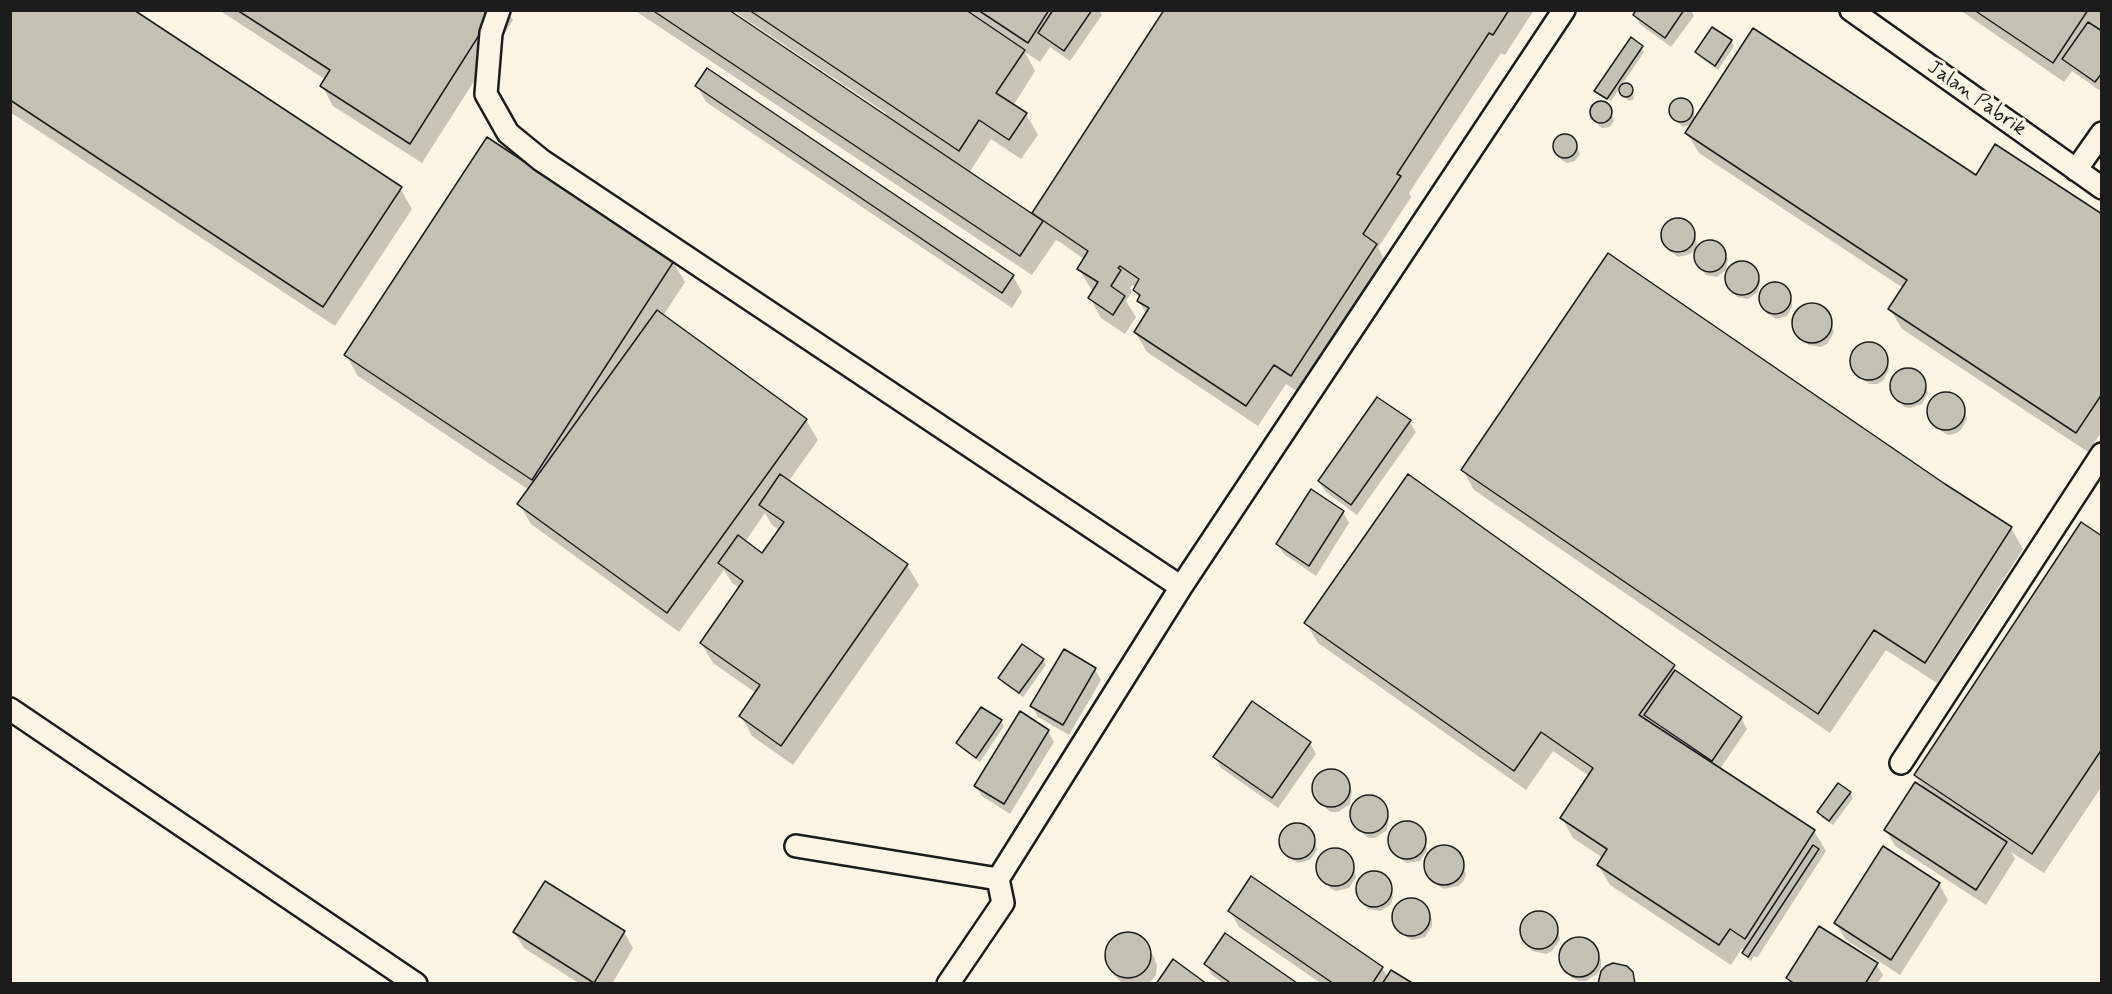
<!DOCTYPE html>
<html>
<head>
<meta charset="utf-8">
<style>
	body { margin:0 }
	#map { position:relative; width:2112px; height:994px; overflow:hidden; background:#fcf5e5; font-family:Mynerve,sans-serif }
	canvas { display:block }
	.frame { position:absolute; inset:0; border:12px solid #1c1c1c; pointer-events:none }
</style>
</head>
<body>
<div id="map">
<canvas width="2112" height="994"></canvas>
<div class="frame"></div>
</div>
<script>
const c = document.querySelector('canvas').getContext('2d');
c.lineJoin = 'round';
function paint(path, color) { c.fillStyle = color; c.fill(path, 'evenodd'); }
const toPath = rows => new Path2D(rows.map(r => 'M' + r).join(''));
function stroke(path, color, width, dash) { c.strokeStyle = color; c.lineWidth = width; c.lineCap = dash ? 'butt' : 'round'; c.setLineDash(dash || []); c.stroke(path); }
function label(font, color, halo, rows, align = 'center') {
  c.font = font + ' Mynerve,sans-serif'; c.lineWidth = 6; c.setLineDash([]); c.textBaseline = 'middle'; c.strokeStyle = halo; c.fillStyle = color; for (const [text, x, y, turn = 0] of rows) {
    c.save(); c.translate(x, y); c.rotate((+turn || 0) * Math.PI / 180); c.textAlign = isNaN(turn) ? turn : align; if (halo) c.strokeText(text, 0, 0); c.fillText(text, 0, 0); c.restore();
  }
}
const shadow = toPath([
	[10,10,400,188,412,209,335,326,10,112],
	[219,10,507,10,513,20,422,163,333,106,322,86,326,80],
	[634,10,726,10,884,116,886,113,732,10,1099,10,1102,15,1070,61,1050,47,1040,62,1025,52,1035,71,1013,106,1026,114,1038,135,1021,159,991,139,969,173,1032,215,1166,10,1534,10,1505,55,1501,53,1409,193,1411,197,1378,248,1388,265,1303,395,1286,384,1258,426,1147,352,1135,332,1146,314,1139,301,1140,299,1134,290,1136,288,1132,285,1130,288,1132,292,1126,301,1136,317,1125,334,1101,318,1090,298,1094,291,1091,289,1079,269,1085,260,1060,242,1056,240,1032,275],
	[1637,10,1691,10,1694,16,1671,47,1641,25,1634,15],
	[1960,10,2102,10,2102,28,2099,31,2102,33,2102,92,2072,71,2064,82],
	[1731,41,1734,46,1718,70,1699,57,1696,52],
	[1641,47,1644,52,1611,101,1598,92,1598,94,1596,91],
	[707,71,1013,276,1022,292,1012,308,706,102,697,86],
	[1627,85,1630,88,1634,97,1633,100,1629,101,1622,94,1621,87],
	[1683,100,1690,104,1696,119,1976,177,2102,216,2102,431,2088,452,1902,329,1890,309,1903,288,1699,153,1687,133,1693,124,1683,127,1677,122,1673,117,1671,109,1675,102],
	[1603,103,1609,107,1614,121,1610,127,1602,128,1596,123,1591,110,1595,104],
	[1566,135,1574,140,1580,154,1575,161,1567,163,1560,159,1554,145,1559,138],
	[1681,220,1691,226,1694,232,1697,244,1695,250,1706,241,1717,243,1724,253,1728,259,1726,270,1717,277,1706,275,1698,265,1695,260,1697,248,1690,254,1678,257,1668,250,1662,238,1664,226,1669,222],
	[673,262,685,282,663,316,806,420,818,440,788,482,907,565,919,585,793,765,752,736,741,716,756,693,713,663,701,643,740,589,732,583,724,570,679,632,531,524,519,504,529,490,358,376,346,355],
	[765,513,772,525,780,531,763,555,745,542],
	[1744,262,1750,265,1760,281,1758,292,1748,299,1737,297,1727,282,1728,270,1738,263],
	[1777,284,1786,290,1792,301,1792,307,1787,316,1776,319,1766,313,1761,296,1766,287],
	[1815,304,1822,307,1827,312,1834,332,1827,344,1821,347,1807,345,1809,344,1797,335,1794,320,1801,308],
	[1864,344,1871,344,1883,350,1886,356,1889,369,1883,381,1877,384,1870,384,1858,377,1851,365,1851,359,1858,346],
	[1902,369,1909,369,1920,375,1924,380,1928,393,1922,404,1910,408,1904,407,1892,391,1891,384,1897,373],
	[1941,394,1955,396,1963,406,1967,419,1960,431,1954,434,1948,435,1936,428,1929,416,1929,409,1935,397],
	[1409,421,1416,432,1357,515,1326,492,1319,481],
	[1463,470,1944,486,2011,528,2023,549,1937,683,1886,650,1830,733,1474,490],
	[1343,512,1349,523,1316,576,1284,554,1277,544],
	[2102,538,2102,786,2044,873,2011,852,2015,859,1986,905,1895,846,1886,830,1924,789,1915,775],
	[1306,623,1673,666,1679,675,1741,718,1747,729,1720,769,1814,831,1826,851,1757,958,1754,956,1751,961,1747,958,1744,953,1746,951,1742,948,1731,965,1610,885,1598,865,1603,858,1573,838,1562,818,1589,776,1553,751,1526,790,1318,643],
	[1043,660,1046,665,1023,697,1003,683,1000,678],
	[1095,670,1101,680,1069,735,1038,717,1032,706],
	[1001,722,1004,726,980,762,961,748,958,743],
	[1048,731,1054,742,1010,814,982,796,976,786],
	[1310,743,1316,754,1278,808,1221,768,1215,757],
	[1328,770,1342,773,1352,791,1350,804,1338,812,1331,812,1320,804,1314,791,1314,784,1322,773],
	[1850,793,1853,798,1833,825,1821,817,1819,812],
	[1372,797,1383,805,1389,817,1387,830,1375,838,1369,838,1358,830,1352,811,1359,800],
	[1411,823,1421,831,1425,836,1427,850,1420,861,1407,863,1395,855,1392,849,1390,836,1397,825],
	[1299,824,1306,826,1311,831,1317,850,1310,860,1298,863,1287,857,1281,838,1287,827],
	[1440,847,1447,847,1460,855,1463,861,1466,875,1463,882,1458,886,1444,889,1432,882,1429,876,1426,869,1429,855],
	[1331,850,1345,853,1353,863,1356,877,1349,888,1336,891,1330,888,1321,878,1318,864,1325,853],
	[1376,872,1387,879,1393,897,1391,904,1381,911,1368,909,1357,893,1357,887,1363,875],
	[1939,884,1948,900,1900,975,1845,939,1836,923],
	[1415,899,1426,907,1432,919,1432,926,1425,937,1412,940,1400,933,1394,914,1401,902],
	[1230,911,1382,968,1388,977,1411,984,1322,984,1239,927],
	[1535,913,1542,913,1554,920,1557,926,1560,940,1552,951,1546,954,1532,951,1524,940,1521,927,1529,915],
	[514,932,624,932,633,948,612,984,580,984,524,948],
	[1127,933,1136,934,1143,939,1154,957,1157,966,1156,975,1149,984,1123,984,1115,976,1108,965,1106,956,1107,947,1112,940],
	[1576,938,1583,938,1589,942,1594,947,1601,960,1601,967,1598,973,1586,981,1579,981,1572,978,1567,973,1561,960,1564,946],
	[1206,964,1295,984,1224,984,1212,975],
	[1876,964,1883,975,1877,984,1791,984,1788,978]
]);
const building = toPath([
	[10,10,134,10,402,187,323,307,10,100,10,10],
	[237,10,495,10,410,144,320,86,330,70,237,10],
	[652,10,729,10,1043,221,1020,256,652,10],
	[749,10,966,10,1025,50,996,93,1027,113,1009,140,979,120,959,151,749,10],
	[978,10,1049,10,1028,43,978,10],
	[1053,10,1092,10,1064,51,1038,33,1053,10],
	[1164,10,1509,10,1493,35,1489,33,1397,174,1401,176,1363,234,1377,244,1291,376,1274,365,1246,406,1134,332,1149,308,1137,301,1140,295,1133,290,1139,279,1120,266,1118,268,1121,270,1111,286,1125,296,1113,315,1088,298,1098,282,1077,269,1088,251,1032,213,1164,10],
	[1636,10,1684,10,1665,38,1633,15,1636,10],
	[1974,10,2088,10,2053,63,1974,10],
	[2088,22,2102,31,2102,73,2095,82,2062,59,2088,22],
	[1712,27,1732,40,1715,66,1695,52,1712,27],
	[1753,28,1976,175,1995,144,2102,214,2102,394,2076,433,1888,309,1907,280,1685,133,1753,28],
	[1631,37,1643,46,1607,99,1594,91,1631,37],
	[707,68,1014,275,1002,293,695,86,707,68],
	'1619 90a7 7 0 1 1 14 0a7 7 0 1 1-14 0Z',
	'1669 110a12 12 0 1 1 24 0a12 12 0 1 1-24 0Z',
	'1590 112a11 11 0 1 1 22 0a11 11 0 1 1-22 0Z',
	'1553 146a12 12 0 1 1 24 0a12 12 0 1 1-24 0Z',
	[487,137,674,261,532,480,344,355,487,137],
	'1661 235a17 17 0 1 1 34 0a17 17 0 1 1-34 0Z',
	'1694 256a16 16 0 1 1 32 0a16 16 0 1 1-32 0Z',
	[1608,253,1945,484,2012,527,1925,663,1874,630,1818,714,1461,470,1608,253],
	'1725 278a17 17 0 1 1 34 0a17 17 0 1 1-34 0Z',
	'1759 298a16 16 0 1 1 32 0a16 16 0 1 1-32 0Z',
	'1792 323a20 20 0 1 1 40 0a20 20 0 1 1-40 0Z',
	[657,310,807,419,667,613,517,504,657,310],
	'1850 361a19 19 0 1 1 38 0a19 19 0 1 1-38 0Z',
	'1890 386a18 18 0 1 1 36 0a18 18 0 1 1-36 0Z',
	'1927 411a19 19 0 1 1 38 0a19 19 0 1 1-38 0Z',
	[1377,397,1411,420,1351,505,1318,481,1377,397],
	[780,474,908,564,781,746,739,716,760,685,700,643,743,581,718,563,738,535,762,553,784,522,759,505,780,474],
	[1408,474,1675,665,1639,715,1815,830,1745,939,1730,929,1719,945,1597,865,1607,849,1560,818,1593,768,1541,732,1514,771,1304,623,1408,474],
	[1311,489,1344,511,1309,566,1276,544,1311,489],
	[2081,522,2102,536,2102,749,2032,854,1914,775,2081,522],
	[1022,644,1044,659,1019,693,998,678,1022,644],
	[1064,649,1096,668,1063,725,1030,706,1064,649],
	[1675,670,1742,717,1712,761,1644,715,1675,670],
	[1252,701,1311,742,1272,798,1213,757,1252,701],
	[981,707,1002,720,976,758,956,743,981,707],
	[1020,711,1049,730,1004,804,974,786,1020,711],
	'1312 788a19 19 0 1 1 38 0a19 19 0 1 1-38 0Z',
	[1915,782,2007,842,1976,890,1884,830,1915,782],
	[1838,783,1851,792,1829,821,1817,812,1838,783],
	'1350 814a19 19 0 1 1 38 0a19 19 0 1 1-38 0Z',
	'1388 840a19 19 0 1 1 38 0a19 19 0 1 1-38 0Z',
	'1279 841a18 18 0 1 1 36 0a18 18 0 1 1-36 0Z',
	[1813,845,1819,849,1748,957,1742,953,1813,845],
	'1424 865a20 20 0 1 1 40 0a20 20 0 1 1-40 0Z',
	[1883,846,1940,883,1891,960,1834,923,1883,846],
	'1316 867a19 19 0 1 1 38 0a19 19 0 1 1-38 0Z',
	'1356 889a18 18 0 1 1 36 0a18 18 0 1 1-36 0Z',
	[1251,876,1383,967,1372,984,1334,984,1228,911,1251,876],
	[545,881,625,931,594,983,513,932,545,881],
	'1392 917a19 19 0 1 1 38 0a19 19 0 1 1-38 0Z',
	'1520 930a19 19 0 1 1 38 0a19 19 0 1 1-38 0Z',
	[1819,926,1878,963,1865,984,1795,984,1786,978,1819,926],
	'1105 955a23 23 0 1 1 46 0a23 23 0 1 1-46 0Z',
	[1225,933,1297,983,1297,984,1232,984,1204,964,1225,933],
	'1559 957a20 20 0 1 1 40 0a20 20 0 1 1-40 0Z',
	[1173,959,1207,984,1156,984,1173,959],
	[1613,963,1627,966,1633,972,1635,984,1598,984,1601,971,1606,966,1613,963],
	[1391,970,1414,984,1382,984,1391,970]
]);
const service = toPath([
	[499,10,491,33,486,94,508,133,541,160,1181,587],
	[1851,10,2102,188],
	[2076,170,2102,133],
	[10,709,416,984],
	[1901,763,2102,454],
	[796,846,998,879,1003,903,948,984],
	[998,879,1181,587,1564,10]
]);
const streetNames = [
	["Jalan Pabrik",1976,99,35]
];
paint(shadow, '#0003');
paint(building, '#c4c0b3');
stroke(building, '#1c1c1c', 1.5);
stroke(service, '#1c1c1c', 26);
stroke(service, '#fcf5e5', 21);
label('20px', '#1c1c1c', '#fcf5e5', streetNames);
</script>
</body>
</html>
